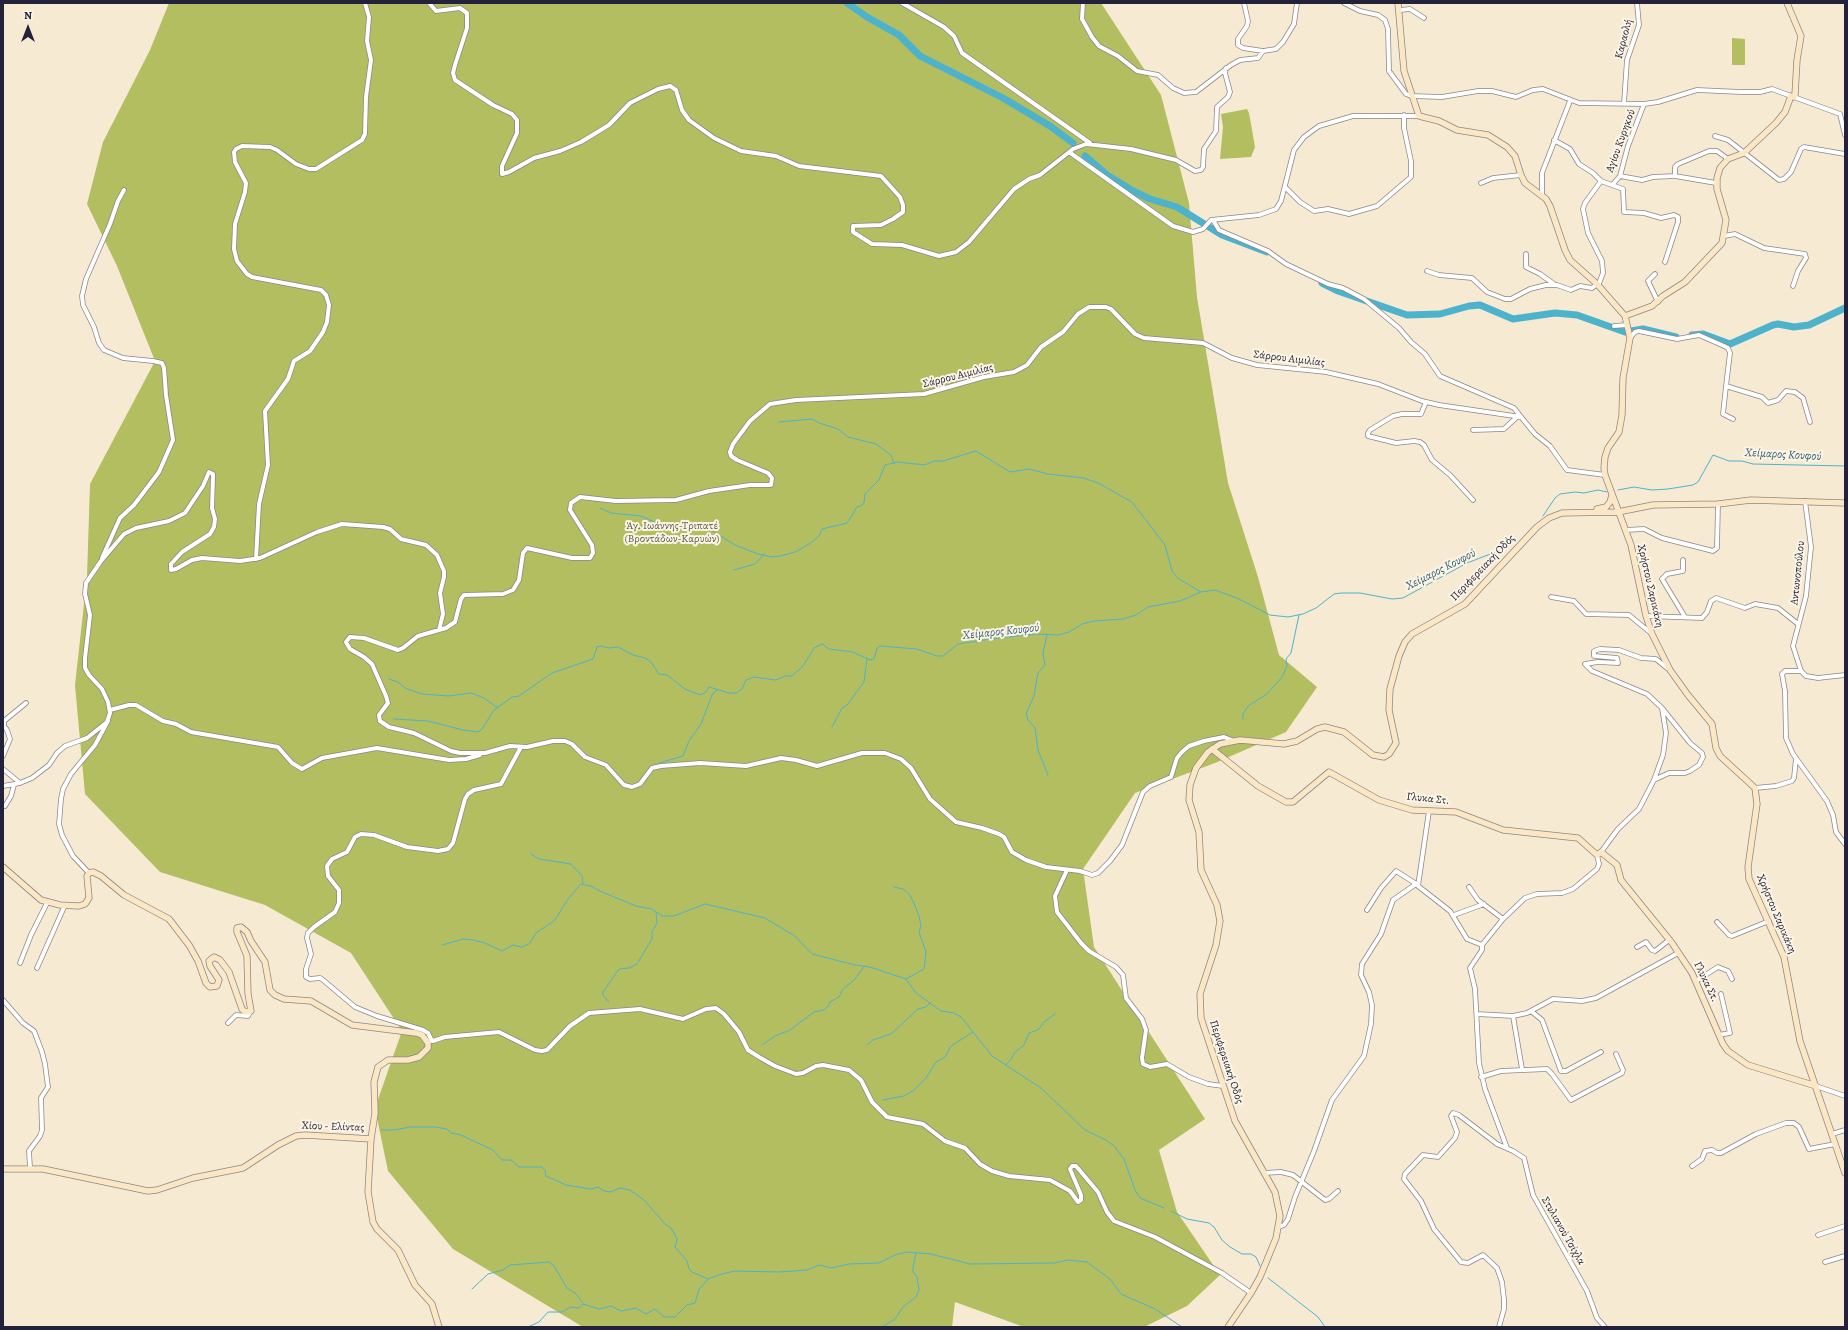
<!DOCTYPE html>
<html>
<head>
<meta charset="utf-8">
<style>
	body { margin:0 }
	#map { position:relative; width:1848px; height:1330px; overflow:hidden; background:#f7ead3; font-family:Alegreya,serif }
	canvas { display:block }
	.frame { position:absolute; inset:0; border:4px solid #22223b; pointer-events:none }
	.north { position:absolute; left:8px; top:8px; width:40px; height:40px; -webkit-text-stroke:3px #fcf5e5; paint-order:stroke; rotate:0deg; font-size:11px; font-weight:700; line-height:16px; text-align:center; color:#22223b }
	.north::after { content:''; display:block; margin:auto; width:14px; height:18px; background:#22223b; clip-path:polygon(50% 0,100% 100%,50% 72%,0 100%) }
</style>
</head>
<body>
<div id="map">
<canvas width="1848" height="1330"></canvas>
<div class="frame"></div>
<div class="north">N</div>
</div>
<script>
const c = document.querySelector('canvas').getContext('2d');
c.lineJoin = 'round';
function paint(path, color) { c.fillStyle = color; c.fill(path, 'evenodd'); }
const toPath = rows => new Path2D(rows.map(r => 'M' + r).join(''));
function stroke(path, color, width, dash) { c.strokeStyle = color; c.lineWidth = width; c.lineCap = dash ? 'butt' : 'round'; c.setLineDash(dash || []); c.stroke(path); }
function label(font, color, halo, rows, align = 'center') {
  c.font = font + ' Alegreya,serif'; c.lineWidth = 4; c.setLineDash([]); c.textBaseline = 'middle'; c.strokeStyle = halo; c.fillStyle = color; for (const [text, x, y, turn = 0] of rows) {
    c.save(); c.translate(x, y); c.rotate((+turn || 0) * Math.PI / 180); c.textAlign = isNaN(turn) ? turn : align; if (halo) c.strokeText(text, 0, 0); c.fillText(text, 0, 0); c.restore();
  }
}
const green = toPath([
	[169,3,1101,3,1161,95,1189,203,1197,297,1228,483,1258,577,1279,655,1317,687,1286,732,1215,763,1135,793,1083,869,1094,947,1205,1119,1159,1150,1177,1212,1220,1275,1187,1306,1144,1327,1024,1327,955,1302,952,1327,583,1327,453,1249,388,1171,375,1108,402,1031,351,953,265,905,160,872,85,794,75,685,87,577,90,484,155,361,117,266,87,204,103,142,150,50],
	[1732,38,1745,39,1745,65,1732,65],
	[1247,109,1249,113,1255,147,1251,157,1220,159,1223,127,1221,114]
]);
const stream = toPath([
	[779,422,812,419,819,423,838,429,848,437,876,444,891,455,894,463],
	[1618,490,1634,487,1652,490,1668,489,1693,485,1698,482,1713,455,1729,461,1742,461,1753,464,1845,466],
	[600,508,611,513,641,516,666,527,679,528,692,526,706,527,735,545,758,554,772,557,780,556,795,552,809,544,819,536,822,529,847,523,857,507,861,506,864,503,865,494,879,480,885,465,898,462,925,465,934,461,943,461,976,451,1010,472,1029,469,1048,474,1084,478,1098,483,1132,502,1165,545,1172,571,1179,579,1201,592],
	[1543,516,1555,498,1560,494,1575,492,1584,493,1598,490,1607,492],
	[734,570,755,564,764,554],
	[1047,635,1043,653,1045,665,1038,673,1034,696,1026,714,1028,720,1035,728,1038,750,1048,775],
	[389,679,398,682,405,688,422,694,448,696,471,693,484,698,498,708],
	[394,719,428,721,463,730,478,732,482,729,494,710,512,697,519,696,552,673,593,659,597,647,601,646,609,648,618,647,633,655,645,658,651,662,659,674,667,675,685,689,695,693,701,695,706,692,709,687,729,693,736,693,742,689,746,680,754,677,776,680,785,676,792,676,803,666,814,648,822,644,829,649,853,652,870,660,874,659,877,648,880,646,917,649,937,656,943,656,958,644,998,638,1037,634,1058,635,1069,632,1082,624,1094,621,1123,619,1136,615,1148,607,1180,601,1201,592,1215,590,1237,598,1270,615,1288,617,1303,614,1316,608,1334,594,1341,593,1360,593,1392,599,1403,598,1467,563,1506,548],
	[1243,719,1243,714,1248,706,1267,694,1282,677,1287,666,1286,659,1291,653,1299,615],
	[832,727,842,708,847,705,864,682,867,659],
	[659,763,683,756,689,741,701,724,712,695,717,690],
	[531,854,539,859,571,864,582,876,583,884],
	[894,887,903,889,909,894,913,901,919,916,921,926,919,932,926,952,924,969,906,979],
	[442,945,463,939,473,940,485,943,502,951,513,945,522,947,529,944,536,933,555,920,568,899,581,884,591,886,602,892,636,906,652,909,662,916,674,916,705,904,765,918,795,936,812,954,855,965,870,967,906,979,916,993,934,1006,941,1011,954,1013,961,1017,992,1056,1041,1088,1085,1130,1106,1140,1114,1146,1124,1159,1135,1190,1140,1198,1164,1208],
	[609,1002,603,995,603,992,619,969,629,968,637,964,652,939,652,932,657,923,656,913],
	[762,1045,775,1036,790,1030,814,1012,824,1010,829,1005,830,1002,839,997,843,989,854,980,864,967],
	[867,1045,873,1040,891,1034,918,1009,926,1007,930,1003],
	[1006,1065,1012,1058,1014,1053,1024,1045,1029,1033,1038,1030,1044,1022,1055,1014],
	[883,1100,904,1096,913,1091,926,1078,936,1062,945,1057,951,1046,973,1032],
	[381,1130,394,1130,410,1127,435,1127,447,1129,451,1133,461,1135,493,1150,502,1160,511,1160,519,1167,542,1167,545,1170,546,1176,566,1185,591,1189,598,1187,604,1191,611,1192,620,1188,630,1190,644,1200,665,1224,671,1228,677,1239,675,1247,687,1261,689,1269,692,1272,708,1279],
	[1171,1211,1187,1219,1209,1223,1214,1227,1222,1240,1230,1247,1242,1254,1251,1254,1256,1257,1260,1266],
	[1268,1278,1318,1317,1325,1327],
	[472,1289,488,1274,503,1270,510,1265,549,1262,554,1266,567,1288,575,1293,583,1303],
	[528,1327,539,1322,548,1312,562,1312,571,1307,579,1308,583,1304,599,1309,611,1306,621,1311,636,1308,646,1314,655,1309,664,1317,675,1317,687,1305,695,1303,699,1289,708,1279,722,1274,735,1271,779,1272,807,1270,819,1265,831,1268,849,1264,879,1263,895,1255,906,1252,931,1254,970,1264,1054,1263,1068,1260,1087,1262,1110,1279,1121,1294,1155,1309,1182,1327],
	[882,1327,895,1319,903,1307,916,1297,919,1290,918,1283,917,1277,913,1272,913,1267,916,1253]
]);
const river = toPath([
	[847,3,867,17,899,35,920,56,1003,98,1050,126,1073,143],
	[1085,156,1107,175,1133,191,1150,199,1177,207,1222,235,1267,252],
	[1322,283,1338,291,1407,315,1440,314,1469,306,1480,305,1513,319,1555,313,1577,315,1625,332,1643,329,1676,337],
	[1692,335,1703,334,1730,344,1773,325,1778,324,1794,327,1809,325,1845,308]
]);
const street = toPath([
	[429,3,436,11,460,8,467,13,467,28,455,65,453,73,455,80,493,105,512,114,517,120,517,133,502,166,502,174,509,172,534,158,560,151,581,142,609,125,630,103,658,89,670,86,676,90,682,110,689,120,714,138,741,151,776,156,799,166,881,176,900,197,903,205,903,212,893,219,881,225,853,226,853,232,872,244,902,245,939,256,956,252,969,242,1014,189,1029,179,1040,175,1073,149,1086,144,1131,149,1176,160,1195,171,1201,170,1203,167,1204,149,1216,131,1217,107,1228,97,1230,92,1225,73,1226,68],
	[902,3,944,27,954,36,962,53,1090,143],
	[1083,3,1082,19,1092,37,1099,46,1118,56,1137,71,1158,75,1173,88,1184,93,1196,92,1231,65,1240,60,1258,58,1263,51],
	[1244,3,1248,21,1247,26,1238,39,1238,45,1243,48,1263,51,1276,49,1283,42,1294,24,1297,3],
	[1344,3,1360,11,1378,15,1385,20,1388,29,1389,71,1406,94,1411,96,1442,97,1478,91,1492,91,1516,97,1533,90,1543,89,1579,103,1644,104,1658,102,1697,90,1741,92,1760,92,1772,89,1791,96],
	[1400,10,1410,9,1424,18],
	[1794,97,1840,114,1845,135],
	[1624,103,1627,60,1639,25,1637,3],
	[1715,136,1728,140,1779,180,1784,179,1791,172,1801,149,1804,147,1845,154],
	[1554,140,1570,149,1579,164,1593,173,1601,181],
	[1069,152,1173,226,1193,232,1203,229,1211,220,1259,215,1276,209,1281,201,1294,150,1304,137,1319,126,1353,116,1419,116],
	[1620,176,1642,180,1653,177,1675,176,1716,183],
	[1675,176,1675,167,1678,164,1709,151,1717,151,1728,159],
	[1481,183,1493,178,1521,175],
	[1613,184,1620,176,1628,146,1644,104],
	[1285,187,1300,202,1314,211,1328,209,1349,214,1377,206,1411,177,1411,161,1404,128,1404,115],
	[1542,196,1542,173,1570,101],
	[1213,220,1219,230,1268,251,1286,264,1328,284,1343,288,1364,299,1399,328,1411,342,1425,354,1440,376,1514,408,1521,417],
	[1724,236,1735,234,1764,248,1805,254,1806,258,1798,271,1793,286],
	[1526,254,1526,267,1540,274,1554,284],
	[1427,271,1439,275,1472,278,1487,292,1505,299,1511,299,1530,289,1546,285,1557,285,1571,290,1580,286,1592,288,1597,284],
	[1655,274,1648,281,1658,302],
	[1598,286,1603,273,1602,261,1588,233,1583,209,1585,203,1601,181,1623,189,1624,212,1644,213,1661,218,1674,215,1678,217,1678,222,1665,262],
	[1614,326,1627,325],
	[1630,338,1635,332,1639,331,1677,339,1699,335,1724,346,1728,348,1730,353,1726,386,1762,397,1768,403,1778,400,1786,391,1795,392,1803,398,1810,422],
	[1726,386,1723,414,1733,419],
	[1426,402,1421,414,1402,414,1393,416,1370,430,1368,433,1368,436,1396,443,1414,441,1420,442,1424,445,1432,460,1450,475,1473,500],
	[1473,430,1504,429,1518,416],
	[1805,501,1811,547,1806,596,1793,646,1801,671,1806,676,1818,678,1845,675],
	[1625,530,1644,529,1662,538,1713,551,1717,548,1718,504],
	[102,558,120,518,134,505,159,472,173,440,166,395,164,368,162,363,153,361,123,358,104,350,99,343,94,327,83,305,82,296,86,279,110,224,118,201,124,190],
	[256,559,259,504,268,465,265,411,288,379,294,361,310,351,323,332,327,322,329,305,326,295,321,290,252,277,247,274,237,261,234,249,235,224,245,192,246,183,235,162,234,152,236,149,242,146,270,147,277,150,296,164,309,169,316,169,362,140,365,134,366,97,371,60,367,41,369,17,365,3],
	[1683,560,1683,571,1667,574,1662,579,1685,617],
	[1551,597,1574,601,1586,614,1629,615,1652,634],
	[1646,616,1702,618,1707,612,1711,601,1716,598,1745,608,1755,604,1778,608,1798,624],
	[1801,671,1785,671,1782,674,1785,691,1786,738,1793,754,1827,801,1833,815,1836,832,1845,844],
	[110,710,129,705,136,705,163,721,176,724,191,732,278,747,292,763,302,769,322,758,377,748,449,760,466,759,480,755],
	[1234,741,1224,737,1204,741,1189,746,1182,752,1177,758,1171,777,1150,786,1143,792,1122,845,1110,861,1098,873,1092,875,1080,871,1046,867,1026,860,1012,852,1004,837,999,834,982,828,956,822,930,799,911,768,901,759,885,753,862,753,817,766,796,760,781,758,746,766,700,763,661,766,652,768,640,784,632,787,624,785,606,765,585,757,572,744,565,741,553,741,527,747,510,746,485,753,460,753,451,751,414,733,389,727,380,721,379,715,388,703,386,696,372,664,364,657,350,649,346,642,350,637,364,638,398,650,403,648,418,636,446,628,455,622,461,599,464,595,503,594,513,590,519,580,523,553,527,548,572,558,590,558,593,553,592,545,570,510,571,503,580,497,616,501,676,500,709,491,750,485,771,485,772,478,768,473,737,460,731,456,730,452,733,444,750,421,770,404,796,400,924,394,984,377,1014,372,1027,365,1041,347,1063,332,1078,314,1089,307,1106,307,1111,309,1135,334,1144,338,1203,343,1232,358,1257,365,1326,372,1378,384,1422,401,1439,405,1521,417,1535,434,1550,446,1567,470,1605,475],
	[3,756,10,739,7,730,4,726,4,721,26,703],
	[3,769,20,783],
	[1654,780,1669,773,1685,773,1690,771,1699,765,1703,757,1702,753,1690,743,1662,708],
	[3,786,20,783,32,778,49,765,57,753,65,746,87,738,107,722,110,713,108,702,102,689,89,675,85,668,85,658,90,615,85,594,86,583,101,561,124,534,136,528,169,521,185,513,203,486,209,472,213,474,213,477,212,508,215,519,214,527,210,534,182,552,171,564,171,570,176,569,192,560,202,558,240,561,260,558,317,532,342,524,383,527,390,529,401,539,426,545,437,555,444,571,444,577,440,593,443,614,439,630],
	[1755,788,1776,786,1792,781,1794,778,1796,758],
	[5,806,11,796,14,785],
	[1429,811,1418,886,1450,911,1467,939,1482,945,1482,950,1470,968,1475,989,1479,1063,1485,1089,1507,1148],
	[1601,852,1618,829,1639,809,1654,780,1663,755,1666,733,1662,708,1647,694,1592,671,1585,664,1598,662,1618,663,1617,658,1594,656,1594,651,1600,649,1619,650,1641,658,1656,659,1667,668],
	[1067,870,1055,896,1057,912,1081,943,1089,951,1116,967,1123,975,1126,998,1142,1019,1146,1030,1142,1058,1143,1064,1150,1067,1167,1064,1189,1077,1208,1084,1223,1086],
	[89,873,73,856,62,835,59,824,61,799,63,789,71,774,95,745,108,721],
	[1469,887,1478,900,1503,919],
	[1367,910,1381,888,1396,871,1418,885],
	[1454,915,1484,904],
	[1717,922,1729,935,1732,936,1769,921],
	[1482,945,1503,919,1525,898,1537,894,1562,893,1573,889,1597,869,1599,864,1597,855],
	[1637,947,1646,942,1652,950,1655,951,1669,940],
	[20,963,31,935,47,903],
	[37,968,65,905],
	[1696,981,1718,967,1728,971,1732,979],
	[3,1000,23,1023,34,1031,42,1052,45,1064,48,1087,41,1098,42,1130,40,1136,29,1151,30,1168],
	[1531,1011,1542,1020,1561,1071,1566,1071,1601,1052],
	[1477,1014,1513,1016,1527,1013,1553,999,1582,1001,1596,998,1678,953],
	[1513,1016,1522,1069],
	[228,1023,236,1015,248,1016,250,1012],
	[1719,1035,1730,1033,1721,994],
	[432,1041,428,1033,423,1030,377,1016,355,1007,323,980,320,978,310,979,306,977,306,969,311,954,307,938,308,933,314,927,335,912,339,903,339,890,328,876,327,866,332,859,347,852,355,837,361,834,374,835,407,847,438,851,448,849,453,843,465,799,468,794,474,790,501,784,521,747],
	[433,1041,445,1037,499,1032,535,1050,542,1051,547,1050,570,1026,589,1013,640,1009,683,1019,706,1009,716,1008,724,1014,739,1032,748,1050,759,1057,775,1066,796,1074,803,1073,816,1066,823,1065,849,1070,861,1080,872,1102,887,1117,923,1124,945,1141,965,1148,980,1164,992,1171,1009,1176,1050,1180,1070,1191,1078,1202,1081,1200,1081,1195,1070,1169,1072,1166,1076,1166,1098,1192,1107,1212,1114,1221,1155,1237,1222,1273,1251,1293],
	[1481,1077,1501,1071,1547,1069,1552,1074,1571,1100,1622,1073,1623,1070,1616,1054],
	[1816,1086,1845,1096],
	[1832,1134,1845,1130],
	[1692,1166,1702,1159,1705,1151,1712,1150,1717,1153,1721,1153,1756,1134,1786,1123,1794,1123,1799,1127,1809,1149,1835,1144],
	[1264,1173,1281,1172,1293,1175,1325,1200,1329,1199,1338,1191],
	[1279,1227,1284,1225,1288,1219,1295,1197,1314,1151,1332,1100,1364,1056,1371,1024,1372,1005,1369,992,1361,975,1362,964,1381,934,1393,900,1416,884],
	[1818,1235,1845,1226],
	[1825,1262,1845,1256],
	[1499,1327,1504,1309,1504,1300,1502,1282,1497,1268,1483,1255,1468,1263,1461,1262,1434,1229,1421,1201,1404,1179,1405,1174,1423,1155,1438,1157,1455,1138,1457,1132,1451,1116,1453,1113,1459,1115,1497,1144,1513,1151,1524,1158,1533,1195,1587,1291,1597,1318,1605,1327]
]);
const secondary = toPath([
	[1398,3,1404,71,1419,116,1439,121,1457,130,1488,135,1507,147,1515,156,1521,175,1525,183,1546,199,1550,206,1565,250,1570,260,1597,284,1625,316,1630,338,1623,378,1622,415,1619,432,1608,448,1605,457,1604,468,1605,475,1631,545,1646,616,1652,634,1670,670,1688,695,1712,724,1716,748,1720,756,1755,788,1757,804,1748,867,1749,879,1784,957,1800,1041,1845,1173],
	[1625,316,1652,306,1663,296,1685,282,1722,243,1726,220,1717,189,1717,178,1720,168,1728,159,1744,153,1776,123,1785,112,1791,96,1794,97,1795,95,1797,60,1801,36,1787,3],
	[1652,505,1718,504,1751,500,1845,503],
	[1597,509,1606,507,1610,502,1612,495],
	[1212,749,1258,786,1286,802,1293,802,1329,772,1379,800,1412,810,1456,812,1503,830,1578,838,1597,855,1601,852,1617,865,1621,880,1672,943,1692,973,1723,1044,1728,1051,1748,1065,1816,1086],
	[3,867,41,900,60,905,79,906,85,904,89,898,87,876,89,873,93,872,101,876,124,895,169,919,189,945,198,961,206,983,210,987,217,986,219,980,210,966,209,961,214,957,220,960,229,972,242,1009,245,1012,251,1011,248,994,247,956,237,932,237,928,241,927,247,932,251,941,265,962,270,990,275,995,284,999,311,1001,352,1025,416,1033,422,1035,428,1043,428,1048,419,1057,408,1060,388,1060,378,1067,374,1082,375,1113,371,1139],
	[3,1169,43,1169,148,1191,157,1190,193,1178,243,1168,278,1145,296,1136,305,1135,371,1139,368,1192,373,1222,377,1229,398,1250,415,1285,432,1304,439,1327],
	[1228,1327,1251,1293,1260,1277,1276,1238,1280,1216,1275,1192,1235,1121,1201,1018,1200,994,1216,945,1220,921,1217,905,1201,870,1199,832,1189,800,1190,785,1196,768,1208,752,1220,744,1240,740,1284,744,1297,741,1317,729,1325,727,1344,732,1373,755,1384,757,1389,754,1396,743,1389,710,1390,689,1399,656,1405,642,1412,634,1465,604,1537,527,1549,518,1562,513,1618,512,1653,505]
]);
const streetNames = [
	["Καραολή",1624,39,-75],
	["Αγίου Κυρηκού",1621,141,-70],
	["Σάρρου Αιμιλίας",1289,359,7],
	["Σάρρου Αιμιλίας",958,376,-14],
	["Περιφερειακή Οδός",1483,568,-46],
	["Αντωνοπούλου",1798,573,-84],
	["Χρήστου Σαρικάκη",1650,586,77],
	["Γλυκα Στ.",1428,799,6],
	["Χρήστου Σαρικάκη",1776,914,67],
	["Γλυκα Στ.",1706,982,64],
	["Περιφερειακή Οδός",1226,1062,72],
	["Χίου - Ελίντας",333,1127,2],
	["Στυλιανού Τσίχλα",1563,1231,60]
];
const parkNames = [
	["Άγ. Ιωάννης-Τριπατέ",672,526],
	["(Βροντάδων-Καρυών)",672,539]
];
const waterNames = [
	["Χείμαρος Κουφού",1783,455,3],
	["Χείμαρος Κουφού",1441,570,-27],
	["Χείμαρος Κουφού",1001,632,-6]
];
paint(green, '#b2be60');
stroke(stream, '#4db3cc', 1);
stroke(river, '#4db3cc', 7);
stroke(street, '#8c8687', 5.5);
stroke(secondary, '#8c8687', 7);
stroke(street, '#fff', 4);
stroke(secondary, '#fbe7c3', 5.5);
label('11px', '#22223b', '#fcf5e5', streetNames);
label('11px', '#545948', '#fcf5e5', parkNames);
label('italic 12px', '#335c75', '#fcf5e5', waterNames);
</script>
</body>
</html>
